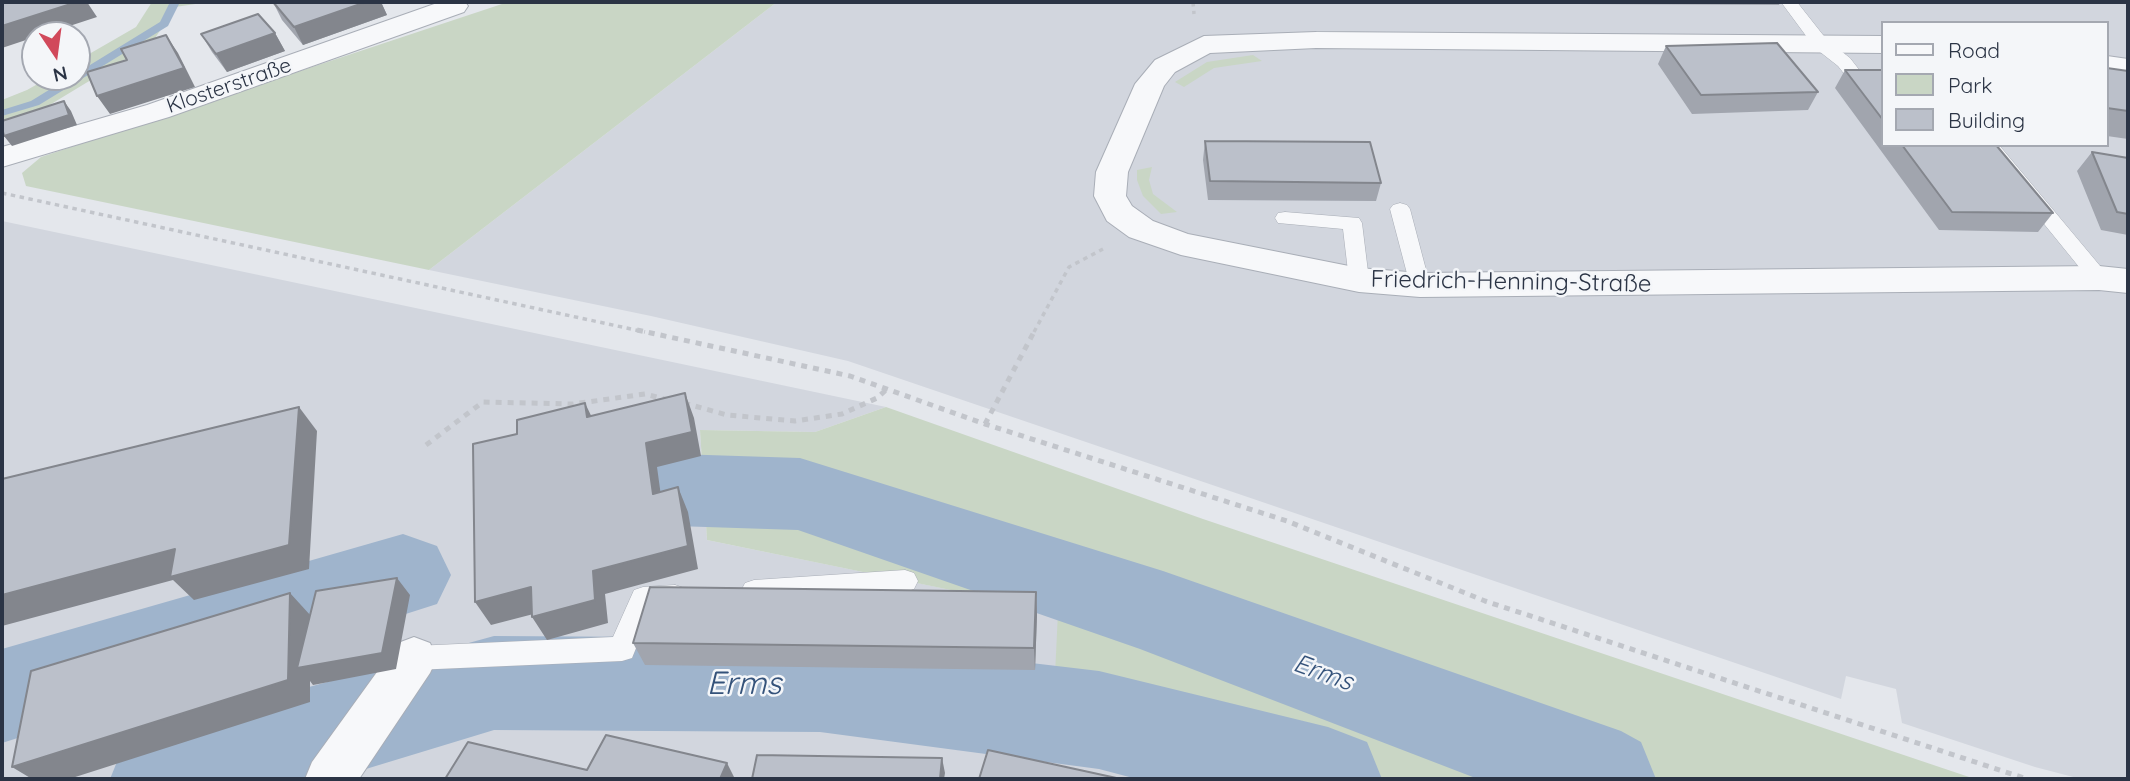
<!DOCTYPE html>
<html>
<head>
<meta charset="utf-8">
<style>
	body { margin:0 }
	#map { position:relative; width:2130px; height:781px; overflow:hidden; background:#e4e7ec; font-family:Quicksand,sans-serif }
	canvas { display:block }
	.frame { position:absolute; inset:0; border:4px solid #2b3445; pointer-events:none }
	.legend { position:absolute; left:1881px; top:21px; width:228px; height:126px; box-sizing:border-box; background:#f4f6f9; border:2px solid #a4a8b1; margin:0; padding:9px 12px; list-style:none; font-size:21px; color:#2b3445 }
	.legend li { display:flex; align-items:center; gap:14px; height:35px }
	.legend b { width:35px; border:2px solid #a4a8b1 }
	.north { position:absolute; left:21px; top:21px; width:70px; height:70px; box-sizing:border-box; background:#f4f6f9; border:2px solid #a4a8b1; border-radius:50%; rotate:167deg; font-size:19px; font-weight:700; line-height:28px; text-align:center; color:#2b3445 }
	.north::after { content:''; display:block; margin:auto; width:24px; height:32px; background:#d1495b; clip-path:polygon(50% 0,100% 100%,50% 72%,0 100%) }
</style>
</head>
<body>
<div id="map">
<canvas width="2130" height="781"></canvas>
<div class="frame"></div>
<ul class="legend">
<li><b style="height:9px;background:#f7f8fa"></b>Road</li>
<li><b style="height:19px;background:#c9d6c5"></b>Park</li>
<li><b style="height:19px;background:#bbc0ca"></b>Building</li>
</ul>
<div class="north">N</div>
</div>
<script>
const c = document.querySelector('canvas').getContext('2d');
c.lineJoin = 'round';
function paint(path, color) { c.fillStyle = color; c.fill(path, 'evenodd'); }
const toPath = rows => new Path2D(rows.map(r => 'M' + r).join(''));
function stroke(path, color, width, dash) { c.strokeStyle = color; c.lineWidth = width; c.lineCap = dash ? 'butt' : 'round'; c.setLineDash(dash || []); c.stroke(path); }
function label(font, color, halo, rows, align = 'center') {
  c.font = font + ' Quicksand,sans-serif'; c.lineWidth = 5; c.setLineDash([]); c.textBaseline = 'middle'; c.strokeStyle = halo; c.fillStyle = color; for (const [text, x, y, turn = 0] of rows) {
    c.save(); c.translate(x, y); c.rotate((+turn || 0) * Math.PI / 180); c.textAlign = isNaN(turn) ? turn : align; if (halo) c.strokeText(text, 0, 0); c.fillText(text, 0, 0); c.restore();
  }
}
const built = toPath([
	[777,2,2128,2,2128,779,2081,779,2035,767,1902,723,1896,689,1846,676,1841,699,848,361,651,316,429,270],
	[1883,23,2107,23,2107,145,1883,145],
	[2,221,886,407,815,432,700,430,707,540,1059,612,1052,737,1196,779,292,779,347,705,112,779,2,779]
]);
const green = toPath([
	[152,2,209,2,175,7,152,43,43,109,2,121,2,100,27,90,50,77,77,77,77,61,136,27],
	[508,2,777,2,429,270,26,186,22,173,41,157],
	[1253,55,1262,61,1214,68,1184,87,1175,82,1207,62],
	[1152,167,1149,180,1153,194,1177,212,1161,214,1143,196,1137,180,1137,170],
	[886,407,1203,519,1975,779,1196,779,1052,737,1058,612,707,540,700,430,815,432]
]);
const stream = toPath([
	[170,2,180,2,168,26,39,105,2,116,2,110,31,101,70,77,77,77,77,73,160,22,170,2]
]);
const river = toPath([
	[676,454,800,458,1163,571,1621,731,1641,742,1656,779,1478,779,1140,649,798,530,676,526,644,516,631,490,644,464,676,454],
	[403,534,437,546,451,575,437,604,2,743,2,649,403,534],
	[494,636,820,638,1099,671,1328,727,1367,742,1382,779,1137,779,1099,769,820,732,494,730,333,779,110,779,125,742,164,727,494,636]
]);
const pathFar1 = toPath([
	[1193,2,1194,14],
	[2,193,645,332],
	[1034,332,1069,267,1103,249]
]);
const path = toPath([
	[637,330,850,376,985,424,1287,521,1485,601,2027,779],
	[684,403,727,415,795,421,842,414,877,398,888,388],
	[985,424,1035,330],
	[426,445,483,402,573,404,645,394,668,400]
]);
const lane = toPath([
	[1781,2,1797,2,1827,40,1850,58,1864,76,1883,76,1883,86,1853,85,1838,66,1815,48,1781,2],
	[1980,145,1999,145,2106,273,2109,278,2106,283,2092,283,1980,145],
	[1400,203,1407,205,1410,209,1430,285,1427,290,1420,292,1413,290,1410,285,1390,209,1393,205,1400,203],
	[1285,212,1359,218,1362,223,1369,280,1366,285,1359,287,1352,285,1349,280,1343,229,1278,223,1275,218,1278,213,1285,212],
	[905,570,914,573,918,581,914,589,905,592,754,602,745,599,741,591,745,583,754,580,905,570],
	[675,585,684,588,688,596,684,604,652,609,632,658,622,661,414,670,404,667,400,658,404,649,414,646,613,637,634,590,643,587,675,585]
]);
const street = toPath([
	[440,2,465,2,468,6,464,12,169,117,2,167,2,147,147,105,440,2],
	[1316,32,1883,36,1883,53,1316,48,1210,53,1175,72,1164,86,1128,172,1126,196,1132,206,1153,221,1188,234,1359,268,1420,273,2099,266,2128,269,2128,293,2099,290,1420,297,1359,292,1181,255,1129,237,1107,221,1094,196,1096,172,1135,84,1155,60,1204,36,1316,32],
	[2107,56,2128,59,2128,77,2107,74,2107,56],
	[414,637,430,643,437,658,430,673,359,779,305,779,312,762,398,643,414,637]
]);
const wall = toPath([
	[273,2,381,2,387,15,303,45,282,20],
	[1380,2,1780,2,1779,5,1381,3],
	[275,33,285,51,227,72,212,52,201,34],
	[1666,46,1818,92,1808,110,1692,114,1658,64],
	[2107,68,2128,71,2128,139,2107,136],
	[1845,70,1883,70,1883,145,1996,145,2053,213,2038,232,1939,230,1835,88],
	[1205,141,1381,183,1376,201,1208,200,1203,160],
	[2092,152,2128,158,2128,235,2101,230,2077,171],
	[1036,592,1037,615,1035,670,645,665,633,643]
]);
const shadedWall = toPath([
	[77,2,87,2,97,17,42,35,35,35,35,37,2,48,2,26],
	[366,2,381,2,387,15,303,45,294,27],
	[275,33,285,51,227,72,216,54],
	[166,35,178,53,195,87,110,114,97,96],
	[64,101,71,111,77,125,12,146,4,136],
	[685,393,694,418,701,456,657,467,664,518,653,494,646,443],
	[585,403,597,428,587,417],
	[299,407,317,431,309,569,194,600,173,580,2,626,2,595],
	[678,487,688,512,698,569,605,594,608,623,547,640,532,617,593,571],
	[397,578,410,595,396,669,313,685,310,681,310,702,69,779,32,779,12,767,290,593,311,616],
	[531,587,545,611,491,625,475,602],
	[1036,592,1037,615,1035,670,1034,648],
	[942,758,945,773,944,779,940,779],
	[727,763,735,779,720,779]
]);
const building = toPath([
	[2,2,77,2,2,26,2,2],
	[273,2,366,2,294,27,273,2],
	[258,14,275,33,216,54,201,34,258,14],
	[166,35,184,68,97,96,87,72,127,60,121,49,166,35],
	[1777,43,1818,92,1701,95,1666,46,1777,43],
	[2107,68,2128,71,2128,111,2107,108,2107,68],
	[1845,70,1883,70,1883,120,1845,70],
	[64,101,69,115,4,136,2,128,2,121,64,101],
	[1205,141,1370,142,1381,183,1210,181,1205,141],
	[1902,145,1996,145,2053,213,1952,212,1902,145],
	[2092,152,2128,158,2128,214,2117,212,2092,152],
	[685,393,692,432,646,443,653,494,678,487,688,546,593,571,595,600,532,617,531,587,475,602,473,444,517,434,517,420,585,403,587,417,685,393],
	[299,407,289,545,170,577,175,549,2,595,2,479,299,407],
	[397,578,382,653,297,668,316,591,397,578],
	[650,587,1036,592,1034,648,633,643,650,587],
	[290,593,288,680,12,767,31,671,290,593],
	[606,735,727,763,720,779,445,779,468,742,587,770,606,735],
	[988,750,1121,779,979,779,988,750],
	[757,755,942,758,940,779,752,779,757,755]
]);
const farStreetnames = [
	["Klosterstraße",229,86,-19]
];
const streetNames = [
	["Friedrich-Henning-Straße",1511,282,1]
];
const waterNames = [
	["Erms",1323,673,20]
];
const nearWaternames = [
	["Erms",744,684]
];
paint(built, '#d2d6de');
paint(green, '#c9d6c5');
paint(stream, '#9fb4cc');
paint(river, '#9fb4cc');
stroke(lane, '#a9aeb7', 1);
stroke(street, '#a9aeb7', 2);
stroke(pathFar1, '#c2c5cb', 3.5, [4.5, 4.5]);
stroke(path, '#c2c5cb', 5, [6, 6]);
paint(lane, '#f7f8fa');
paint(street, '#f7f8fa');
paint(wall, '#a1a5ae');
paint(shadedWall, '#83868d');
paint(building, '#bbc0ca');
stroke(building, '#83868d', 2);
label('21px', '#2b3445', '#f4f6f9', farStreetnames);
label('24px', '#2b3445', '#f4f6f9', streetNames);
label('italic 26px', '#34527a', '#f4f6f9', waterNames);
label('italic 32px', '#34527a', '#f4f6f9', nearWaternames);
</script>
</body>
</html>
